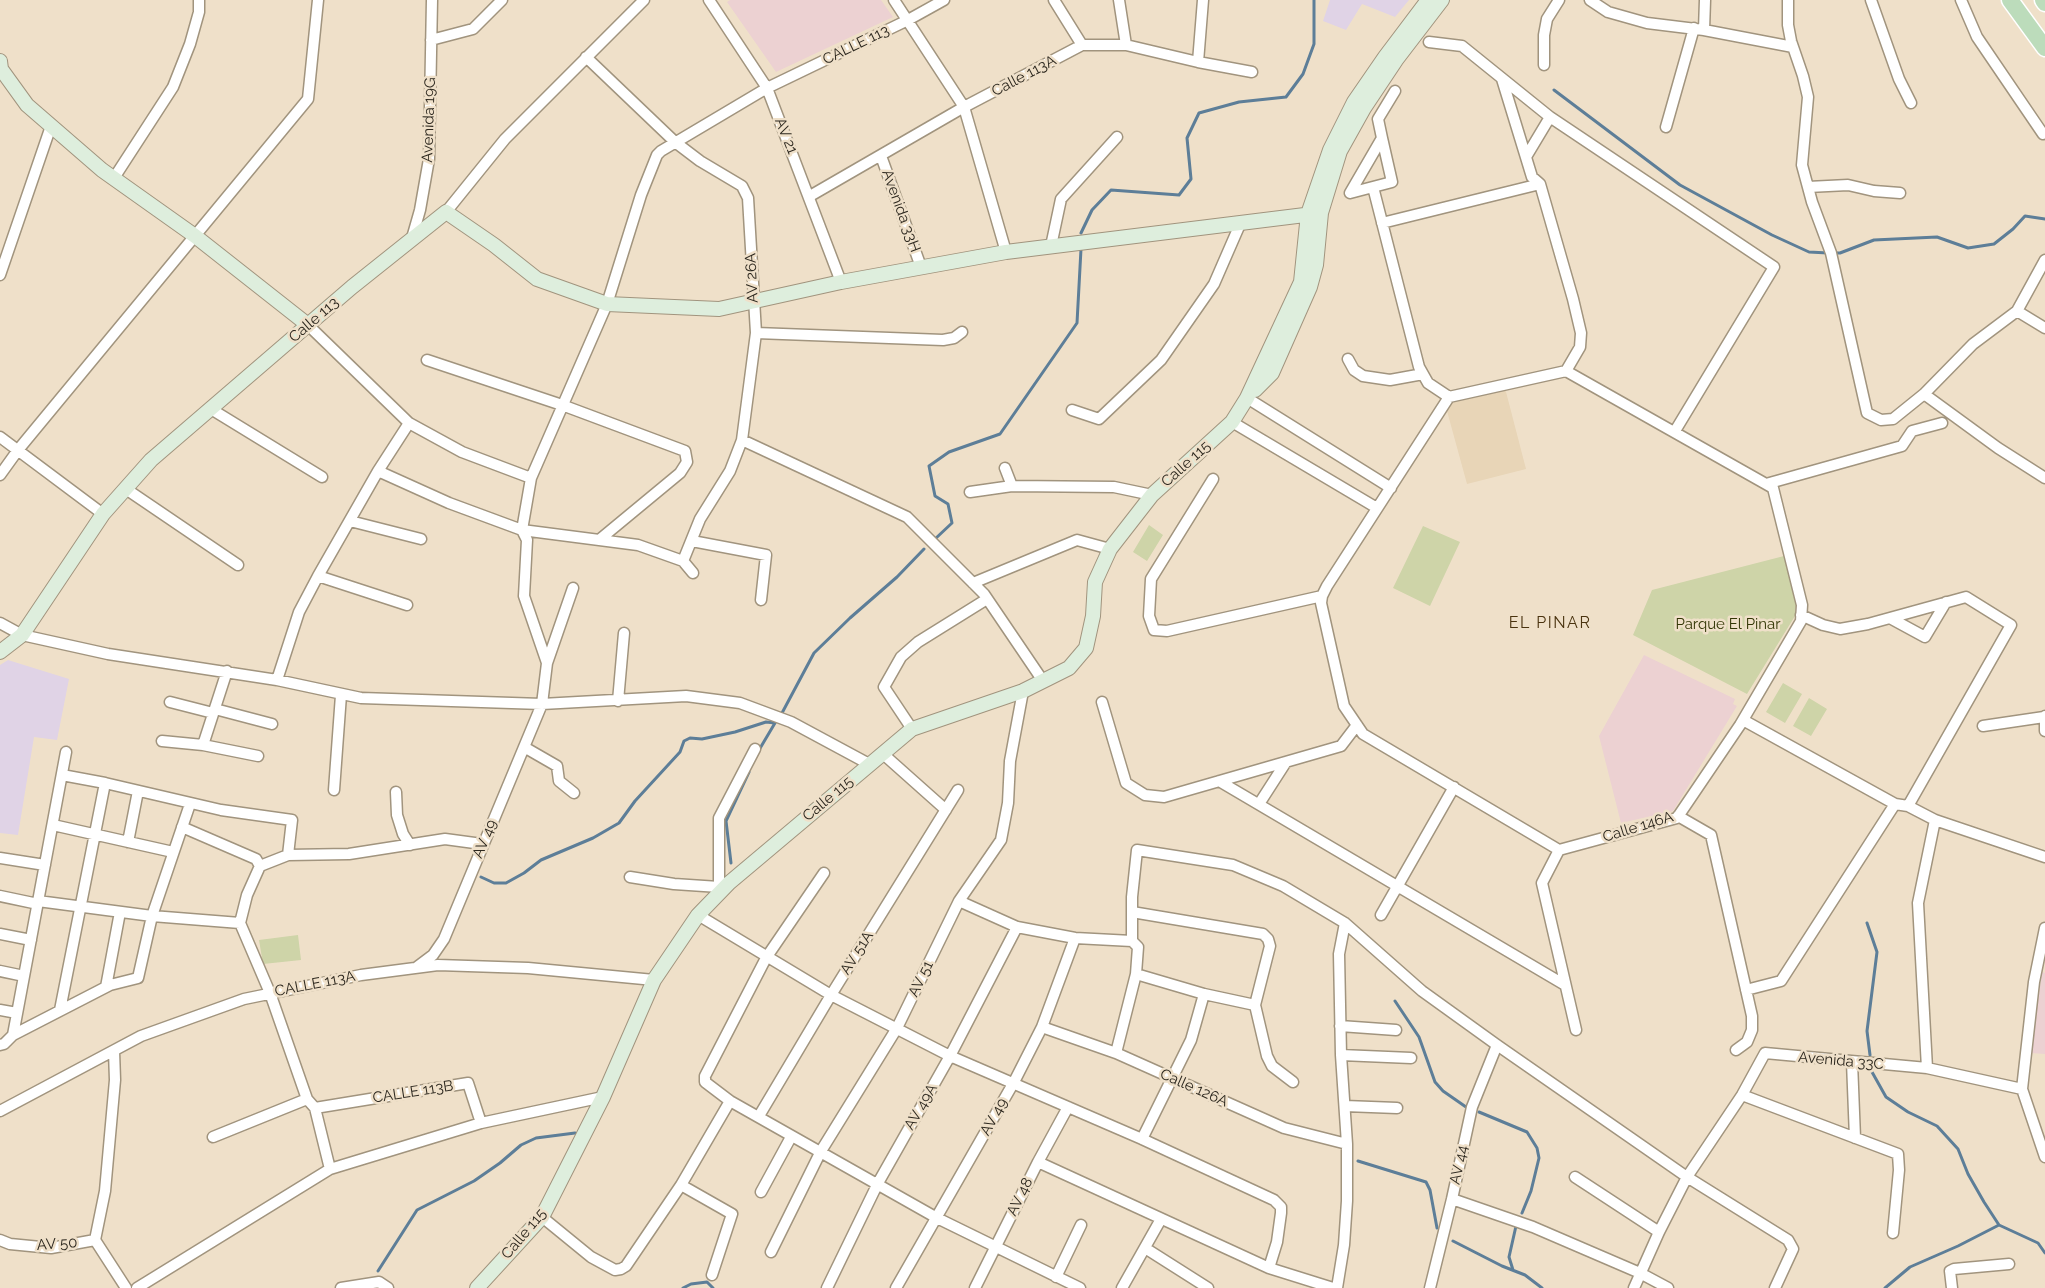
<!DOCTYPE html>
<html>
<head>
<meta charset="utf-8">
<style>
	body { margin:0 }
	canvas { display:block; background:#efe0c9 }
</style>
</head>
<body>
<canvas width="2045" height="1288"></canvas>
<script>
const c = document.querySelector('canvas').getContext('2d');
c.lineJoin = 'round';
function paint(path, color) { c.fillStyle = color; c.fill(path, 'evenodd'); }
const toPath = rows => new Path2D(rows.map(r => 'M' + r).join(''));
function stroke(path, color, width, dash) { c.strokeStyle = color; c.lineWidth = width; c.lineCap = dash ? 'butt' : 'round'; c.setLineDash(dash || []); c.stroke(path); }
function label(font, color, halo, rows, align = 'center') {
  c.font = font + ' Raleway,sans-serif'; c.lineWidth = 5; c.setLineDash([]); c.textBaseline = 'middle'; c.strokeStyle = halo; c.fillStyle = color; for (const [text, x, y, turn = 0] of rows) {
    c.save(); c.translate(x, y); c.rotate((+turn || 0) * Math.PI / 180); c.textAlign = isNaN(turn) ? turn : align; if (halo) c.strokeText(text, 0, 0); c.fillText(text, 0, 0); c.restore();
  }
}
const built = toPath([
	[1505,388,1526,469,1467,484,1447,411,1452,401]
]);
const industrial = toPath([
	[1330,0,1409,0,1395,17,1362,4,1346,30,1323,21],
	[8,660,69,679,57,740,34,737,18,835,0,833,0,665]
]);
const education = toPath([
	[730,0,881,0,893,17,776,72,727,2],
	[1644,655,1735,699,1733,704,1737,706,1673,811,1621,823,1599,736],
	[2042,972,2045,973,2045,1054,2031,1053]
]);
const green = toPath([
	[1149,525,1163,535,1147,561,1133,552],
	[1423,526,1460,542,1430,606,1393,588],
	[1784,556,1796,605,1795,616,1747,694,1633,635,1652,590],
	[1783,683,1802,694,1785,723,1766,712],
	[1809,698,1827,709,1811,736,1793,726],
	[298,935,301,960,263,964,259,940]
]);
const stream = toPath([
	[1554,90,1680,185,1772,235,1809,252,1828,253],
	[1081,233,1092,210,1111,190,1179,195,1191,179,1187,138,1199,113,1239,102,1286,97,1303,74,1314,44,1314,0],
	[1834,253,1840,253,1874,240,1937,237,1968,248,1994,244,2013,229,2025,216,2045,219],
	[935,539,952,523,948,504,935,496,929,466,949,452,1000,434,1077,323,1081,249],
	[782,713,814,653,850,618,897,577,924,549],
	[731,863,726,821,749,772],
	[481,877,494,883,506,883,524,873,541,860,593,838,619,823,635,801,680,752,684,741,690,738,702,739,735,732,766,722,775,723,759,750],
	[1867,923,1877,952,1867,1031,1870,1055],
	[1395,1001,1419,1037,1435,1082,1443,1091,1466,1107],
	[1872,1072,1886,1097,1908,1112,1937,1126,1958,1149,1968,1174,1984,1202,1999,1225],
	[1479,1112,1527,1132,1537,1148,1539,1158,1531,1191,1522,1213],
	[1358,1161,1426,1182,1430,1190,1437,1228],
	[1453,1241,1502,1266,1525,1275,1542,1288],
	[1513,1270,1509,1257,1516,1226],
	[378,1271,417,1210,474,1181,500,1163,521,1145,536,1138,575,1133],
	[683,1288,691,1284,707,1282,713,1288],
	[1885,1288,1910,1267,1958,1246,1999,1225,2038,1243,2045,1253]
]);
const street = toPath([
	[709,0,767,88,841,282],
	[894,0,964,107,1006,252],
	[1054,0,1082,45],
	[1119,0,1126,45],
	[1590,0,1608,12,1647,23,1704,30,1793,47],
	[1788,0,1788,25,1791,41,1803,76,1808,97,1802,165,1812,202,1831,253,1867,413,1881,420,1893,419,1924,394,1973,344,2017,311],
	[1871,0,1899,79,1911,103],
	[1961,0,1977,37,2043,134],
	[1704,30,1705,0],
	[431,40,473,29,502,0],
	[1429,42,1462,46,1550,117,1774,267,1675,431],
	[586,57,675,142,700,161,742,186,748,198,756,333,742,440,730,471,700,519,683,561],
	[1198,62,1252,72],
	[1544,65,1544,35,1547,19,1559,0],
	[1502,79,1532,177,1540,184,1573,299,1581,333,1580,347,1566,371],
	[1666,127,1694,28],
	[1382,138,1350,193,1392,182,1382,138,1378,119,1395,91],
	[881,156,921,267],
	[1526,157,1550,117],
	[114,178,173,87,190,44,199,12,199,0],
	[1373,187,1419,367,1428,383,1449,397],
	[1808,187,1848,185,1874,191,1900,193],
	[810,196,964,107,1082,45,1126,45,1198,62,1203,0],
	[446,212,505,139,644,0],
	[1382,223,1540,184],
	[412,238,420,210,429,159,432,0],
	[1051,246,1061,199,1117,137],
	[2045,260,2017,311,2045,328],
	[0,275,51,126],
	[308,325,409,423,462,452,531,478],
	[756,333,943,340,954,338,962,332],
	[1348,359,1354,370,1363,376,1390,380,1423,374],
	[427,360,562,405,685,451,687,462,680,473,599,540],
	[1566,371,1773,488,1802,605,1801,621,1740,725,1677,818,1559,850,1363,734,1344,706,1321,603,1322,596,1327,586,1449,397,1566,371],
	[1924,394,1998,448,2045,478],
	[1247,398,1391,488],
	[211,409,322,477],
	[1072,410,1099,419,1161,360,1214,284,1241,222],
	[1232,422,1377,508],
	[0,437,103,514],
	[742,440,907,517,984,594,1043,681],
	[1005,468,1012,486],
	[378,471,449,503,522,530,638,545,683,561,693,573],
	[0,475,18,450,308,99,318,0],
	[1213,479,1151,579,1149,616,1154,630,1167,631,1322,596],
	[1766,484,1902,446,1912,431,1942,423],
	[126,489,238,565],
	[970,492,1012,486,1114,487,1152,495],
	[350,521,421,539],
	[692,541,766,555,761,600],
	[318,576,407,605],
	[973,583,1077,540,1110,549],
	[1801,615,1823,625,1840,629,1868,624,1966,597,2011,625,1908,806],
	[1890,618,1925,637,1946,602],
	[0,623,22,635,108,654,277,680,361,698,542,704,686,696,740,703,791,722,869,764],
	[547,663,573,588],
	[277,680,299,612,318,576,378,471,409,423],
	[618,701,624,633],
	[170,702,213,713],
	[1102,702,1126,783,1145,795,1164,797,1341,746,1357,725],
	[215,709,272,724],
	[2045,716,2045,731],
	[1743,720,1895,804,1908,806,1935,820,2045,857],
	[1983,726,2044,717],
	[912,729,884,687,901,657,918,642,987,599],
	[162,741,203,745,258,756],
	[203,745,227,671],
	[524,747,557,766,559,781,574,793],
	[66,752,13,1035,110,985,138,978,152,916,190,804],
	[882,753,946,810],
	[62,775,105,783,221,810,292,820,288,855],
	[1219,781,1565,985],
	[334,790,341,695],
	[396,792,397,815,403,834,410,845],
	[1259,804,1286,762],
	[1678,816,1711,835,1752,1016,1752,1030,1747,1042,1736,1050],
	[53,825,173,852],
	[182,827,256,859,260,866],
	[128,842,138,791],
	[1559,850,1542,883,1576,1030],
	[0,858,45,865],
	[824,873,766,958,705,1076,705,1082,730,1101,937,1218,1080,1288],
	[630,877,674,884,719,887],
	[719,893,719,818,755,749],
	[0,896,38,904],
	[38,901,152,916,240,923],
	[959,901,1017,927,1075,938,1132,941],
	[1132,912,1263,934,1268,939,1270,946,1255,1005,1267,1056,1272,1066,1293,1082],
	[698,915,831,995,950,1056,1142,1139,1274,1200,1281,1207,1281,1213,1277,1242,1269,1268],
	[1381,915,1454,787],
	[0,934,31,940],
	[417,967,433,955,444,939,542,704,547,663,524,596,527,540,522,530,531,478,607,304,641,195,657,155,661,151,767,88,908,20,944,0],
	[0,971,24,976],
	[1136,974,1204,994,1255,1005],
	[106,987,120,912],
	[1746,990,1781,981,1895,804],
	[0,1010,17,1013],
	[60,1010,105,783],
	[1340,1026,1396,1030],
	[1042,1027,1116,1053,1284,1128,1347,1144],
	[0,1045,4,1044,13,1035],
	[1116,1053,1136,974,1138,947,1132,941,1132,897,1137,850,1233,865,1283,886,1345,923,1422,991,1497,1045,1687,1177,1788,1240,1793,1249,1775,1288],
	[1341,1055,1411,1058],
	[1852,1062,1855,1138],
	[1927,1068,1918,903,1935,820],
	[2022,1089,2045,1157],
	[1742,1095,1898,1154,1899,1170,1893,1233],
	[1345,1106,1397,1108],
	[315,1108,468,1083,481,1123],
	[0,1111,141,1036,244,999,361,975,438,965,528,968,654,980],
	[759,1116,831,995,958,790],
	[213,1137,307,1099],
	[1142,1139,1191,1040,1204,994],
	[1038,1162,1269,1268,1333,1288],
	[330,1169,315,1108,307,1099,270,993,240,923,247,895,260,866,288,855,349,854,445,839,482,844],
	[1575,1177,1659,1232],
	[681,1185,732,1214,712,1275],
	[761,1192,791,1137],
	[1452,1199,1533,1227,1640,1273,1668,1288],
	[542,1217,591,1257,615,1270,621,1269,626,1266,681,1185,730,1101],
	[0,1240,10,1244,51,1248,95,1240,126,1288],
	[95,1240,105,1191,115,1080,114,1051],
	[1145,1248,1208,1288],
	[771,1252,821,1151,897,1028,959,901,1001,840,1008,803,1010,761,1023,691],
	[1056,1277,1081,1225],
	[137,1288,330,1169,481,1123,603,1097],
	[341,1288,379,1282,388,1288],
	[827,1288,878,1183,950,1056,1017,927],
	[896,1288,1014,1082,1042,1027,1075,938],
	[975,1288,1038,1162,1068,1107],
	[1122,1288,1161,1219],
	[1337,1288,1344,1245,1347,1201,1347,1144,1341,1055,1339,954,1345,923],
	[1430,1288,1452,1199,1472,1107,1497,1045],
	[1634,1288,1659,1232,1687,1177,1742,1095,1765,1053,1927,1068,2022,1089,2034,982,2045,928],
	[1952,1288,1950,1271,1954,1269,2009,1264]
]);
const secondary = toPath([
	[0,61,1,69,27,105,102,170,195,236,308,325],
	[1255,390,1272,373,1310,287,1316,265,1321,213,1340,151,1364,108,1396,60,1442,0],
	[0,652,22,635,103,514,151,460,352,287,446,212,494,245,537,279,607,304,719,309,841,282,1006,252,1321,213],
	[477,1288,542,1217,603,1097,654,980,698,915,729,883,912,729,1023,691,1069,668,1086,648,1093,616,1095,582,1110,549,1152,495,1232,422,1247,398,1301,282,1308,214,1330,150,1354,102,1385,57,1428,0]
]);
const primary = toPath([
	[2010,0,2045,48],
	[2043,0,2045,3]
]);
const streetNames = [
	["CALLE 113",856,45,-26],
	["Calle 113A",1024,76,-28],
	["Avenida 19G",429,120,-88],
	["AV 21",786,136,68],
	["Avenida 33H",901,211,70],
	["AV 26A",752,278,-93],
	["Calle 113",314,320,-41],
	["Calle 115",1186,464,-42],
	["Calle 115",828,799,-40],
	["Calle 146A",1638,827,-17],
	["AV 49",485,839,-67],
	["AV 51A",857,953,-58],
	["AV 51",921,979,-64],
	["CALLE 113A",315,984,-11],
	["Avenida 33C",1841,1061,5],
	["Calle 126A",1194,1088,24],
	["CALLE 113B",413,1092,-9],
	["AV 49A",921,1107,-60],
	["AV 49",994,1117,-61],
	["AV 44",1459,1165,-78],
	["AV 48",1020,1197,-64],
	["Calle 115",524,1234,-50],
	["AV 50",57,1244,-4]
];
const parkNames = [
	["Parque El Pinar",1728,624]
];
const neighbourhoodNames = [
	["EL PINAR",1550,623]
];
paint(built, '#e8d5b7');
paint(industrial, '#e0d3e6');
paint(education, '#ecd1d2');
paint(green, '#ced4a8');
stroke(stream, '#5d7e98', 3);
stroke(street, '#a1947e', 13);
stroke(secondary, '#a1947e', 16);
stroke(primary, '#fff', 19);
stroke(street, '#fff', 10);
stroke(secondary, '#deeedd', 14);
stroke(primary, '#bcdcbb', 16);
label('15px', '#2c271e', '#efe0c9', streetNames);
label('15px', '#333706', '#efe0c9', parkNames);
c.letterSpacing = '1.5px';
label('16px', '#4a330f', '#efe0c9', neighbourhoodNames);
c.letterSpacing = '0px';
</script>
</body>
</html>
